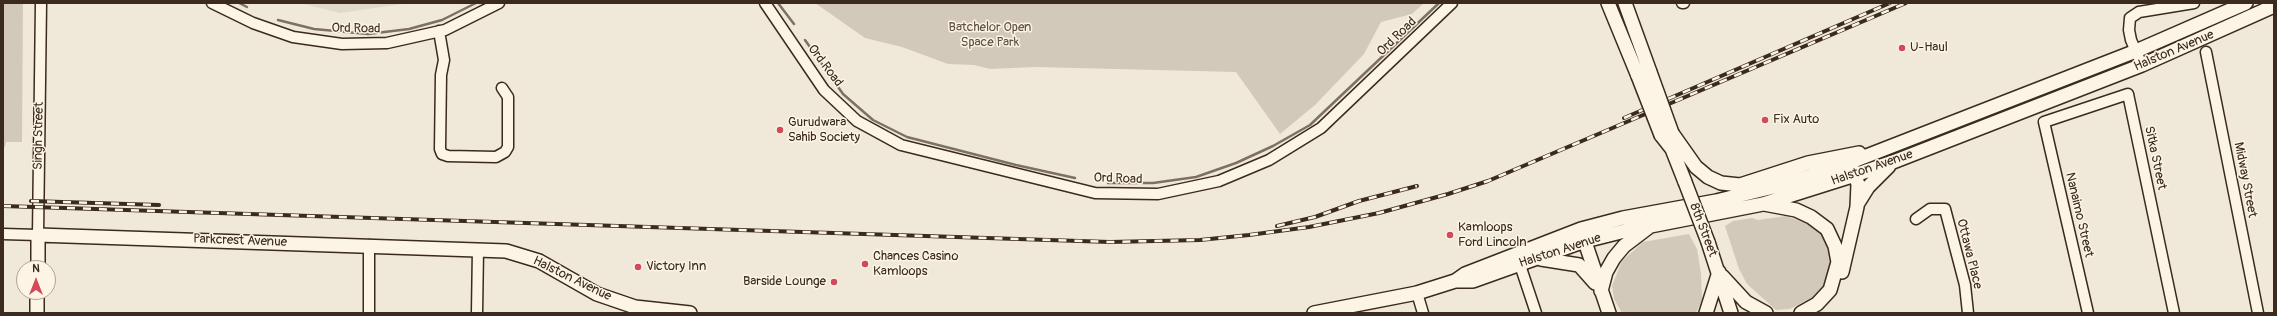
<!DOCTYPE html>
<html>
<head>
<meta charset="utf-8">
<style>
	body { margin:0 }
	#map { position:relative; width:2277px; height:316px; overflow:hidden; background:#f0e9d9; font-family:Pangolin,sans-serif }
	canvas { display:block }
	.frame { position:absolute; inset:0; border:4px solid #3b2a1e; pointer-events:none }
	.north { position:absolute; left:16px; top:260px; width:40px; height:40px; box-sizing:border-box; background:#fcf5e5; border:1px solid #afa495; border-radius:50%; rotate:0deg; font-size:11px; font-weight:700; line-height:16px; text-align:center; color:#3b2a1e }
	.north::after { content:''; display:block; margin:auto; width:14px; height:18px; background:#d1495b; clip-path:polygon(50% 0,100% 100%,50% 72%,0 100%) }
</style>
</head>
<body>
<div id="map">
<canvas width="2277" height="316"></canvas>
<div class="frame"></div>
<div class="north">N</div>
</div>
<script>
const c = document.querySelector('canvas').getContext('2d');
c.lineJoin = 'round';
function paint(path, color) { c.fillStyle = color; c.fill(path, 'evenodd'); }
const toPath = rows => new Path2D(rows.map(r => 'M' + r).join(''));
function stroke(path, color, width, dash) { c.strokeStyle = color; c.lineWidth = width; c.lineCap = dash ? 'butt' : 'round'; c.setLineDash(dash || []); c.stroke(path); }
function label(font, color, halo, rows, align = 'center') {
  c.font = font + ' Pangolin,sans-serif'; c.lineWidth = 3; c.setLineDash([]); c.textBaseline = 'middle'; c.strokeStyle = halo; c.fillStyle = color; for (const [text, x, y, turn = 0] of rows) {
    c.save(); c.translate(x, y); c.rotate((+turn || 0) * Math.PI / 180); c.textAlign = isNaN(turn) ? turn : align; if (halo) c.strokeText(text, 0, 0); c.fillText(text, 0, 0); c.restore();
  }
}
const built = toPath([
	[300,3,409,3,340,13]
]);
const green = toPath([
	[3,3,23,3,22,142,6,142,5,147,3,147],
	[815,3,1424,3,1412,14,1381,22,1364,54,1315,105,1280,134,1236,72,1036,67,990,69,974,65,948,64,902,47,865,38],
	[1786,216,1806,223,1818,230,1826,240,1833,262,1824,288,1815,296,1790,309,1776,310,1747,284,1739,269,1725,226,1733,221,1752,218,1758,220],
	[1689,234,1697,249,1701,273,1702,299,1697,311,1694,313,1622,313,1614,299,1612,286,1622,261,1643,242]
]);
const stream = toPath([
	[239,3,247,7],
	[778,3,794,24],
	[278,20,314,29,368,34,409,29,442,20,476,3],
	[805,40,843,94,873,120,907,137,1016,165,1075,178],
	[1108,183,1153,183,1196,177,1236,163,1273,146,1310,125,1439,3]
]);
const minor = toPath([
	[212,3,253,23,293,37,342,44,387,43,445,30,499,3],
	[765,3,824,90,857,121,901,145,1095,193,1158,194,1219,181,1269,160,1321,128,1452,3],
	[1682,3,1684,3],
	[439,31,444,60,441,75,440,149,442,154,448,156,496,157,505,152,508,147,508,97,502,88],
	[2206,52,2258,313],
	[2142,65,2131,40,2129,30,2130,18,2139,12,2194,3],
	[1916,219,1930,209,1945,209,1965,285,1968,313],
	[3,234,38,235,41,3],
	[1518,259,1536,313],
	[1417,293,1423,313],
	[369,313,369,245],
	[477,313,478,249],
	[2088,313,2044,122,2128,94,2174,313]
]);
const major = toPath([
	[1608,3,1638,76],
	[1625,3,1650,72],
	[1672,133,1696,167,1708,177,1721,183,1740,185,1808,163,1859,153],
	[1661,135,1672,149,1685,182],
	[1858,203,1868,187,1889,166],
	[1764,204,1796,210,1811,217,1827,229,1835,246,1838,262,1830,290,1817,304,1801,313],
	[1582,233,1609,313],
	[1708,242,1731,313],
	[1541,259,1579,265,1595,283],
	[38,268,38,235,506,251,539,261,597,294,635,307,690,313],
	[1842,272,1857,207,1858,184,1852,168],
	[1722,276,1746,302,1766,313],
	[1455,281,1465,274,1581,229,1623,218,1716,201,1782,185,1833,169,2136,51,2246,3],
	[1601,291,1606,272,1614,258,1624,246,1649,227],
	[37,313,37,292],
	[1314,313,1417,293,1455,281,1473,281,1585,241,1625,231,1763,204,1855,175,1893,162,2142,65,2274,6],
	[1706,313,1719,272]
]);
const rail = toPath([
	[1624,118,1890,3],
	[31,201,159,205],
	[3,206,1110,242,1200,240,1249,235,1309,227,1379,213,1448,194,1488,181,1906,3],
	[1277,226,1315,217,1359,201,1417,186]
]);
const majorBridge = toPath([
	[1650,72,1672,133],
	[1638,76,1661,135],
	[1685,182,1708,242]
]);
const markers = [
	[1902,48,4,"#d1495b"],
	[1765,120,4,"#d1495b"],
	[780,130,4,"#d1495b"],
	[1450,235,4,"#d1495b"],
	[865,264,4,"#d1495b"],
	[638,267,4,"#d1495b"],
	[834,282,4,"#d1495b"]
];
const parkNames = [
	["Batchelor Open",990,28],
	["Space Park",990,43]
];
const streetNames = [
	["Ord Road",356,29,1],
	["Ord Road",1397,37,-44],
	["Halston Avenue",2174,51,-23],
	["Ord Road",825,66,53],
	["Singh Street",39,136,-89],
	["Sitka Street",2155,158,78],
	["Halston Avenue",1872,168,-19],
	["Ord Road",1118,179,2],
	["Midway Street",2245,180,79],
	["Nanaimo Street",2079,215,77],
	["8th Street",1703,230,69],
	["Parkcrest Avenue",240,241,2],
	["Halston Avenue",1560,251,-18],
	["Ottawa Place",1969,254,76],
	["Halston Avenue",572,279,26]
];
const poiNames = [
	["U-Haul",1910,48],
	["Fix Auto",1773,120],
	["Gurudwara",788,123],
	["Sahib Society",788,138],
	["Kamloops",1458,228],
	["Ford Lincoln",1458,243],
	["Chances Casino",873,257],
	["Kamloops",873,272],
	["Victory Inn",646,267],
	["Barside Lounge",826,282,"right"]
];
paint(built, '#e1d9c9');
paint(green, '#d2c9ba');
stroke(stream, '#7e7163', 2.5);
stroke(minor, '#3b2a1e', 13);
stroke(major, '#3b2a1e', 16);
stroke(minor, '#fcf5e5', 10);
stroke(major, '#fcf5e5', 13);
stroke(rail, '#3b2a1e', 4);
stroke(rail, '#fcf5e5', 2.5, [8]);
stroke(majorBridge, '#3b2a1e', 16, []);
stroke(majorBridge, '#fcf5e5', 13);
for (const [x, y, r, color] of markers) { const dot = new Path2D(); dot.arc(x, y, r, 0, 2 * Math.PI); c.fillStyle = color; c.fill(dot); stroke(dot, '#fcf5e5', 1.5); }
label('13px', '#615245', '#fcf5e5', parkNames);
label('13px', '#3b2a1e', '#fcf5e5', streetNames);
label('13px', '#3b2a1e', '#fcf5e5', poiNames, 'left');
</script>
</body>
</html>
